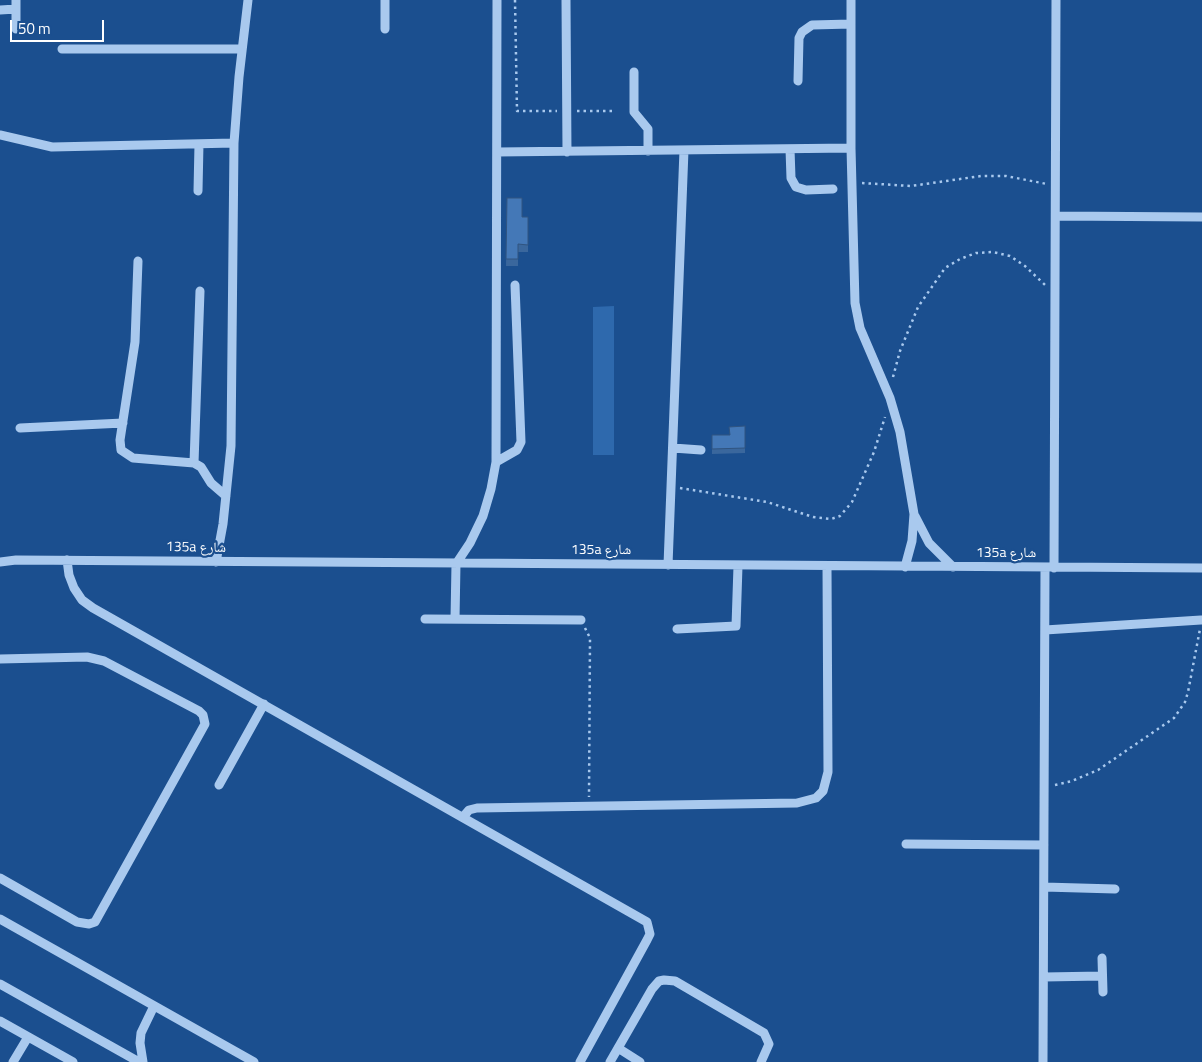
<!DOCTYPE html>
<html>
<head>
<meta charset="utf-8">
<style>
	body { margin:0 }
	#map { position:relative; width:1202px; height:1062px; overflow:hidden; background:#1b4f8f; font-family:"Titillium Web",sans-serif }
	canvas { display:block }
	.scale { position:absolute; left:10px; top:20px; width:94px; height:22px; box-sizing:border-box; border:2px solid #fff; border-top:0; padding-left:6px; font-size:15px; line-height:18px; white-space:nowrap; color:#fff; -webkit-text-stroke:4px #1b4f8f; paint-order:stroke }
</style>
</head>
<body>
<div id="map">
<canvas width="1202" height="1062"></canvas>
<div class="scale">50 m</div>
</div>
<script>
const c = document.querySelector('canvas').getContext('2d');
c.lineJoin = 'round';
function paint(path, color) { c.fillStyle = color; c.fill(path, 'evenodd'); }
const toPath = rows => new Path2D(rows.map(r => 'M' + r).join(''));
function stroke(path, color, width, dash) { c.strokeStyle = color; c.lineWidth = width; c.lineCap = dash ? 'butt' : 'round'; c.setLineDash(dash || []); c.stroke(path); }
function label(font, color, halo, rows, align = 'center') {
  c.font = font + ' "Titillium Web","Noto Naskh Arabic",sans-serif'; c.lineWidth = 4.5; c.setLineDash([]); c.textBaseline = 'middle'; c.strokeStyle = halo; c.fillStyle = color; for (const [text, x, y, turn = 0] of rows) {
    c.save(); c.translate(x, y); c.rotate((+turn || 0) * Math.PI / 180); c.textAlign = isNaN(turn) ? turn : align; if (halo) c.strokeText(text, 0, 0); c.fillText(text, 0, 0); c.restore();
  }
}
const green = toPath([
	[614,306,614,455,593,455,593,307]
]);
const path = toPath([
	[515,0,517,111,557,111],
	[577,111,613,111],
	[862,183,911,186,981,176,1006,176,1047,184],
	[893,377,900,351,918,307,945,268,960,259,976,253,993,252,1010,256,1025,266,1045,285],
	[680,488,767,502,813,517,831,519,840,516,852,502,874,452,885,417],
	[585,628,590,638,589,797],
	[1055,785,1072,781,1098,770,1174,718,1185,702,1188,692,1200,629]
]);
const minor = toPath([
	[566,0,567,152],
	[851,0,851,148,855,303,860,328,890,398,900,432,914,514,912,541,905,567],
	[0,10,16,9],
	[16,29,16,0],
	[385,29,385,0],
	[62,49,242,49],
	[634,72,634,112,648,129,648,151],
	[798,81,799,38,802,32,812,25,851,24],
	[0,135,52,147,234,143],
	[790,149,791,178,796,187,806,190,833,189],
	[497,152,851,148],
	[198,191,199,144],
	[1056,216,1202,217],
	[138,261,135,342,120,440,121,450,133,458,194,463,201,467,211,483,226,496],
	[20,428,123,423],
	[673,448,701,450],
	[496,462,517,450,521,442,515,285],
	[194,463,200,291],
	[915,516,929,543,953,567],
	[67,560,69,575,74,588,82,600,93,608,647,922,650,934,647,940,580,1062],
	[0,562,16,560,1202,568],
	[216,562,223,524,231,446,234,143,239,77,248,0],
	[668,565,684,150],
	[1054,568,1056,0],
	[425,619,581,620],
	[455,619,456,564,470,543,483,516,491,489,496,462,497,0],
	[677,629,736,626,738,566],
	[1045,630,1201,620],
	[0,659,87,657,104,661,199,711,203,715,205,724,95,922,89,924,77,922,0,878],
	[219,785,264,704],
	[463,817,469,810,477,808,797,803,816,798,823,791,828,772,827,566],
	[906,844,1044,845],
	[1044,887,1115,889],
	[0,919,254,1062],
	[1102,958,1103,992],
	[1044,977,1102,976],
	[0,984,139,1062],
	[0,1021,73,1062],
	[618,1048,640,1062],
	[13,1062,28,1037],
	[143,1062,140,1043,141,1033,154,1006],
	[610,1062,652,989,659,981,664,980,675,981,764,1033,769,1044,761,1062],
	[1043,1062,1045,568]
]);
const wall = toPath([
	[507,198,522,217,528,217,528,252,518,252,518,266,506,266],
	[745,426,745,453,712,454,712,435,730,435]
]);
const building = toPath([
	[507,198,522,198,522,217,528,217,528,245,518,244,518,259,506,259,507,198],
	[745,426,745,448,712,449,712,435,730,435,729,427,745,426]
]);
const streetNames = [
	["135a شارع",196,548,1],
	["135a شارع",601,551],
	["135a شارع",1006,554]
];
paint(green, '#2e69ad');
stroke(path, '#a9c9ee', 2.5, [2.5, 4]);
stroke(minor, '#a9c9ee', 9);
paint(wall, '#3a679d');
paint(building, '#4478b7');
stroke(building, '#305480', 1);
label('14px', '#fff', '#1b4f8f', streetNames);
</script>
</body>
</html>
